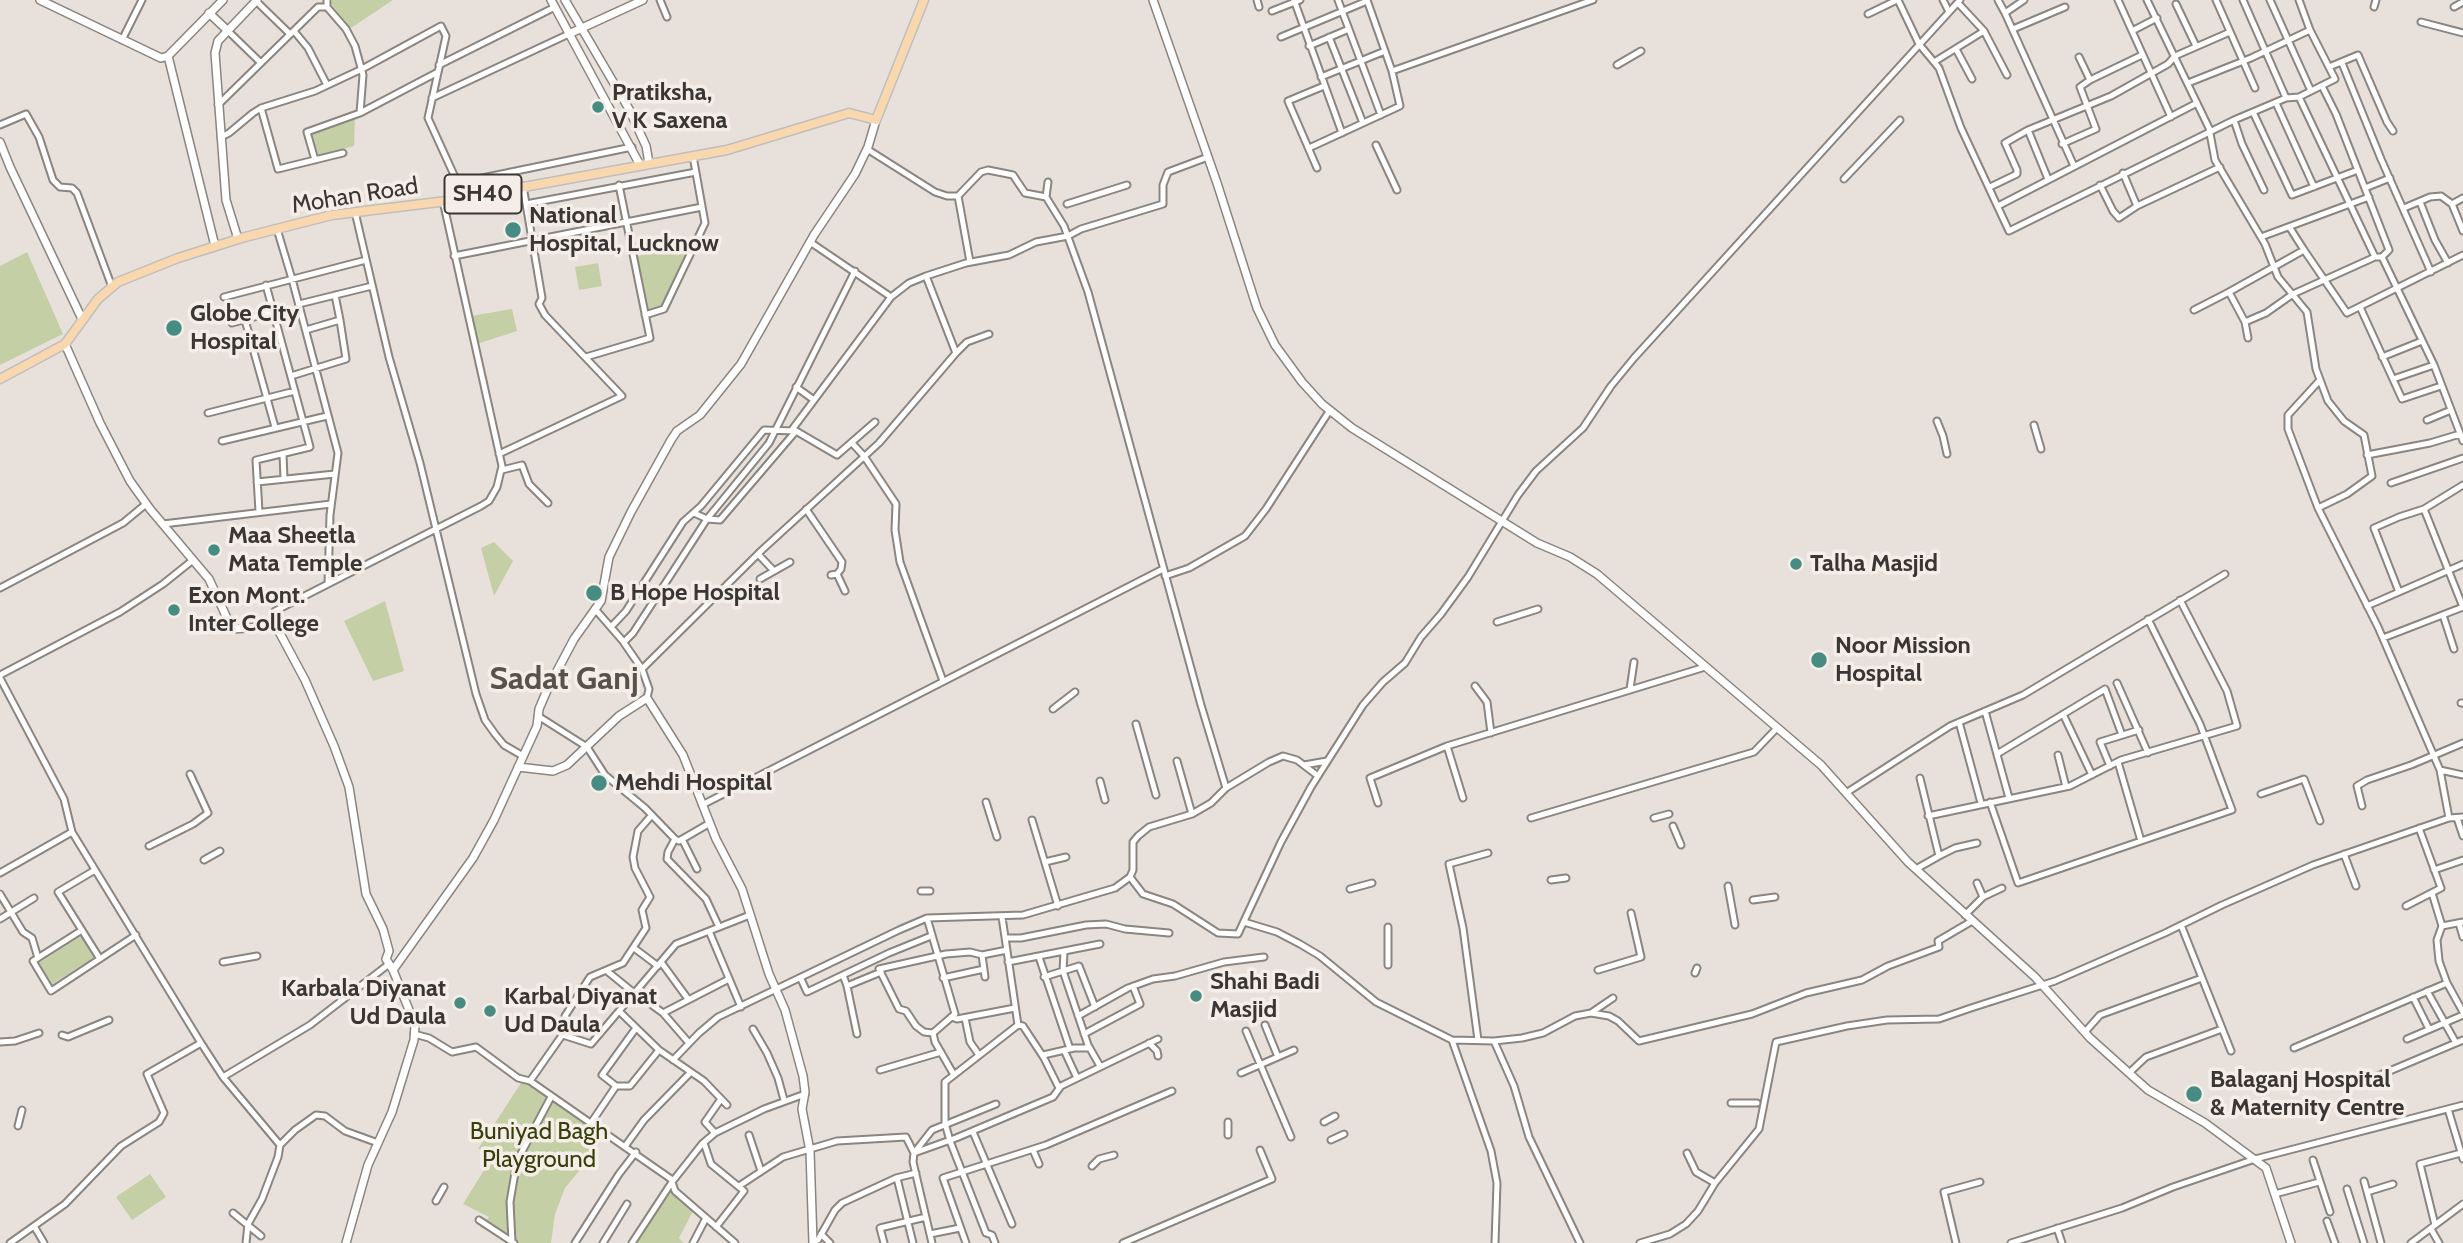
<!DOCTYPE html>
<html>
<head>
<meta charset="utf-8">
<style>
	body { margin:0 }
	canvas { display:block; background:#e8e1db }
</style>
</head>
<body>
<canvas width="2463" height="1243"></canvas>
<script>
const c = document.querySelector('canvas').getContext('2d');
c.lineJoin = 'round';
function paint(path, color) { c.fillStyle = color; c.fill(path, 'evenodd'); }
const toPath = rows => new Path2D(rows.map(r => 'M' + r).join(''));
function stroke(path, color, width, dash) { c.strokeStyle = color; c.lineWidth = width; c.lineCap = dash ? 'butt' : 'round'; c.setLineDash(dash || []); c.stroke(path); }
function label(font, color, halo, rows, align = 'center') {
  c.font = font + ' Cabin,sans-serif'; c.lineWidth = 7; c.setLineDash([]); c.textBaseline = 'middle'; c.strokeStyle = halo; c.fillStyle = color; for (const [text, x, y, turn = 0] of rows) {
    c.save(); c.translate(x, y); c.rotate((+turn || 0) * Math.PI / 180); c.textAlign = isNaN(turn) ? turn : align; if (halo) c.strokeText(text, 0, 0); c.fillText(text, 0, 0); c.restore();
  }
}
const green = toPath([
	[332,0,393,0,351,28,332,5],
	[355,119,354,146,319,156,311,133],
	[691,246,662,306,647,310,637,256],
	[27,252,63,334,0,365,0,266],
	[598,263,602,286,579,290,575,267],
	[512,309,517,331,477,344,471,316],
	[494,542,513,561,494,596,481,548],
	[385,601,404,671,373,681,344,621],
	[81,936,95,957,52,984,39,963],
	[523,1080,605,1134,589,1159,565,1188,555,1214,551,1243,512,1243,480,1227,489,1217,463,1204,494,1154,478,1149],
	[150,1174,166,1197,132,1220,116,1197],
	[671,1186,693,1211,679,1238,684,1243,634,1243]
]);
const street = toPath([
	[255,0,290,34],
	[660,0,667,17],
	[1257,0,1259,7],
	[1294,0,1342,133],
	[1338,0,1381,115],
	[1898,0,1919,44,1939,68,1961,128,2009,231,2234,120,2286,98,2299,97],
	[1943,0,1949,12],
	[1998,0,2005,13,2074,166],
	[2118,0,2171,117],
	[2147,0,2209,128,2215,160,2265,244,2278,277,2307,312,2316,369,2328,401,2344,421,2364,435,2372,476,2347,494,2318,508],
	[2216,0,2255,88],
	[2243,0,2286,98],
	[2270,0,2311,91],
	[2299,0,2310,30,2335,79,2299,97,2375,257],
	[1958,3,1984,31,2007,75],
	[2176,4,2196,46],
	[327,7,346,29,355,46,363,75,360,113],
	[2374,7,2376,0],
	[2454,7,2463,2],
	[1272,11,1300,0],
	[2005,13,2024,0],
	[1868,14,1897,0],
	[2421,22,2463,33],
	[2013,29,2065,7],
	[227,30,261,63],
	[294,31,308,48,327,85],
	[2132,31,2157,18],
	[1281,37,1367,1],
	[1329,37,1363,123],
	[122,40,142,0],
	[1309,46,1349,29],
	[1956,49,1972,79],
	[2079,57,2090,80],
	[1934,62,1984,31],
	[2342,63,2381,159,2431,272],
	[439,65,555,7],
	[1617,65,1641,51],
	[2329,67,2358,55,2387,122,2393,131],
	[1392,71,1593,0],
	[1321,77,1385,51],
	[2188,83,2251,58,2310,30],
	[432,98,571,33],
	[2276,103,2314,187],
	[218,105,318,7,327,7,327,0],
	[261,108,278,169,343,153],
	[2253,112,2292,195,2358,170],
	[2234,120,2242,144,2264,190],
	[0,125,26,114,39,137,53,180,60,187,72,188,77,193,112,287],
	[2028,130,2048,179],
	[221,137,229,133,253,113,261,108,315,91,362,69,441,26,446,36,428,118,464,197],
	[2062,144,2096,129,2080,87,2090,80,2142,55],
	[1376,145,1397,190],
	[1309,148,1400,106,1392,71,1367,0],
	[867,149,935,192,947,196,958,196,981,172,988,170,1013,175,1025,193,1046,197,1064,226,1088,292,1201,705,1226,788],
	[315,160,307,132,360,113,438,72],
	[1317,168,1288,101,1324,86],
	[2123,173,2137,206],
	[1844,179,1900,120],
	[458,183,632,147],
	[2100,185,2113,211,2119,218,2137,206,2220,167],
	[1990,187,2017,174,2017,170,2005,143,2028,130,2111,96,2168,64,2175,56,2230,32],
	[2365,188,2390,178],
	[958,196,970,262],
	[1046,197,1048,182],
	[2420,202,2435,240,2448,263],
	[526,204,696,172],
	[1067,204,1127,185],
	[2452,204,2463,198],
	[1998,206,2197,103],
	[2404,208,2430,197,2441,196,2452,204,2463,231],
	[355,212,389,357,420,463,476,694,485,720,495,734,504,745,523,756],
	[2290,228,2304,250],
	[277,229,292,279,338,453,330,515,328,584],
	[2261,237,2369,197],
	[810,242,891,297],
	[454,256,702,207],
	[2382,257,2434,365,2463,441],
	[335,295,340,320],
	[224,297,366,260],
	[299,304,372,286],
	[2360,307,2402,399,2441,386],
	[2194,310,2229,292],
	[645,315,664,309,705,223,693,156],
	[245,320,275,427],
	[2245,322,2266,313,2293,294,2375,257,2382,257,2389,250,2336,114,2322,86],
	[232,323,273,312],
	[2248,338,2245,322,2229,292,2304,250,2347,313,2463,255],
	[956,353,967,342,989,334],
	[586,357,650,338,619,185],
	[2382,357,2422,341],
	[291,376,346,359,340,320,306,330],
	[2393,379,2434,365],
	[2320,380,2288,415,2288,429,2318,508,2378,627,2440,770,2449,818],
	[796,387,814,400],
	[208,413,295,391],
	[2427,420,2451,410],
	[1937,421,1943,436,1947,454],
	[2034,425,2041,449],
	[791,431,891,297,909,283,926,276],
	[222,441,327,416],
	[852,443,864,456,896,504,895,530,900,562,943,681],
	[283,454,284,479],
	[499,454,622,396,545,315,539,304,542,298,523,186],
	[2367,455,2430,443,2460,434],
	[502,470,522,465,529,484,548,503],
	[257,482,335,474],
	[2391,483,2463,458],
	[806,509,842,562,841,569,837,574],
	[2424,509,2463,607],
	[259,512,256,460,310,447,266,285],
	[694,513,707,519,720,520,796,431],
	[163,524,331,504],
	[758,554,773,570],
	[831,575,837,574,845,591],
	[1165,576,1189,568,1245,536,1266,509,1330,410],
	[760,579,790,562],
	[0,588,123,523,146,504],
	[2399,592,2374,528,2399,517,2424,509,2463,485],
	[2367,606,2463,564],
	[595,609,622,640,642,669,649,689,647,698],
	[2443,615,2454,649],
	[1497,622,1538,609],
	[276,626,280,621,275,611,481,506,489,501,497,487,502,466,443,201],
	[611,627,626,611,683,522,701,506,764,430,796,431,837,455,875,422],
	[2383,638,2463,607],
	[624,642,633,633,707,519,769,443,855,271],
	[642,669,762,550,879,443,956,353,926,276,966,263,1009,255,1036,242,1068,236,1081,229,1163,204,1163,185,1168,172,1208,157],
	[0,675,120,612,163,584,193,560],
	[0,678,64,799,72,832,201,1043],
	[2117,683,2148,753],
	[1475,686,1487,702,1491,733],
	[1630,689,1634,662],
	[2461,703,2463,703],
	[1053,709,1075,692],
	[1985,711,2009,798],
	[2063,714,2092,775],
	[538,716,587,747,605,775,645,808,675,839,679,841,710,823],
	[1959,722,1981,803],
	[1136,724,1156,795],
	[1447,746,1463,798],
	[1997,754,2105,689,2122,735],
	[2058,755,2066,787],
	[1177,761,1192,814],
	[2118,762,2141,841],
	[1304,765,1327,761],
	[2110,766,2100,742,2139,730],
	[2440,770,2463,775],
	[1100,781,1105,800],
	[1846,793,1950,726,2023,695,2225,574],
	[2261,794,2304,779,2320,821],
	[986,802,997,837],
	[1990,802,2018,883,2232,810,2200,724,2148,619],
	[1378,803,1370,778,1447,746,1705,667],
	[702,805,1163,569],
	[2362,806,2357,786,2367,780,2411,765,2463,743],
	[1928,816,2070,786,2121,760,2237,726,2227,691,2180,600],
	[1531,818,1754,752,1777,728],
	[1654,818,1669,814],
	[2457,818,2463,836],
	[1032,820,1058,906],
	[1673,826,1681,845],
	[675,839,668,852,667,859,706,899,719,927],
	[682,839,697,869],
	[149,846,193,824,208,813,190,774],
	[2344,854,2356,886],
	[1939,856,1955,848,1977,843],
	[204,860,220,851],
	[1045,862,1066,857],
	[1916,869,1939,856,1920,778],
	[95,870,58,892,100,959],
	[2434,870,2463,860],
	[0,873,72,832],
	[1130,877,1143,894,1173,904,1218,933,1238,934,1281,842,1311,787,1363,705,1383,682,1405,663,1421,637,1441,614,1468,577,1518,495,1536,471,1583,428,1611,386,1634,358,1960,0],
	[1551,880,1566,878],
	[1977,883,1983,897],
	[1728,886,1735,925],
	[1350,889,1372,883],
	[921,891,930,891],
	[2432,893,2442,926,2437,940,2439,961,2447,983,2463,1012],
	[0,894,23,932,32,938,38,958],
	[1753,900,1775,897],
	[2406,906,2441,888,2419,828],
	[1965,915,1983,897,2002,888],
	[927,918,955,1014,933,1033],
	[0,919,34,898],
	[1244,922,1277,932,1300,944,1320,956,1376,1002,1452,1040,1491,1151,1497,1183,1495,1243],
	[2459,923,2463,937],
	[2181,925,2231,1051],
	[2442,926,2463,922],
	[82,930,33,961,51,991,136,935],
	[709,931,741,1007],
	[1005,938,1021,938,1086,925,1106,924,1125,929,1169,933],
	[634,948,658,966],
	[1064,952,1063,971,1088,1045,1100,1066],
	[982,955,985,977],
	[1039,957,1070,1049],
	[223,962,257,956],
	[661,962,688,999],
	[1008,962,1100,944],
	[1388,965,1388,927],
	[1598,970,1641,957,1631,913],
	[607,971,634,993],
	[1695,973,1697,968],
	[843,975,847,986,857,1034],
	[1044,977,1079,966,1095,1007],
	[943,978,984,969],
	[801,979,807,992,889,953,931,936],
	[847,986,881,972],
	[639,988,652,1005,663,1013,689,1043],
	[2427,991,2456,1043],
	[2413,997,2429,1029],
	[619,1011,659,1050,704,1081,727,1105],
	[663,1013,729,979],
	[1591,1013,1613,998],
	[1078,1016,1128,988,1153,979,1175,976,1224,962,1264,957],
	[951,1017,957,1019,1015,1008],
	[965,1018,970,1042,979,1055],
	[1018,1025,1023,1026,1044,1058,1059,1088],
	[1265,1025,1278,1057],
	[636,1028,602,1075,616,1086,630,1086,659,1050],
	[753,1029,767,1053,778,1078,784,1100],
	[1246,1031,1291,1137],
	[2085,1032,2100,1015,2202,978],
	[933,1033,924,1032,916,1026,906,1011,899,1009,879,969,946,954,970,952,982,955,1007,950],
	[933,1033,935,1042,954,1075],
	[414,1034,429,1038,452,1052,476,1047,518,1078,530,1081,671,1179,675,1191,735,1243],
	[1084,1034,1140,1004,1133,986],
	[62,1035,68,1037,109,1020],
	[563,1035,591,1044,676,944,750,915],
	[2407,1039,2463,1015],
	[1452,1040,1494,1041,1522,1038,1543,1033,1575,1016,1591,1013,1609,1016,1618,1021,1639,1041,1752,1014,1806,993,1862,980,1888,966,1939,947,1938,941,1972,921],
	[1478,1040,1463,928,1449,864,1488,853],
	[1494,1041,1514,1086,1529,1137,1580,1243],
	[0,1042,15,1041,39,1033],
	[1149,1043,1157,1051,1158,1056],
	[2294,1048,2447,983],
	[1064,1050,1077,1078],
	[1043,1055,1074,1048,1089,1048],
	[673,1060,699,1033,718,1017,899,930,927,918,1023,915,1115,888,1130,877,1133,870,1133,842,1138,836,1149,827,1192,814,1211,803,1226,788,1269,762,1283,756,1297,760,1318,776],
	[880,1070,941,1052],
	[1241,1073,1294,1050],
	[2129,1073,2146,1057,2222,1029],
	[223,1077,310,1025,389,964],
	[2373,1078,2463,1040],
	[530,1081,570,1024,565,1016,590,977,623,963,646,928,642,910,650,897,635,868,633,857,638,831,651,816],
	[1731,1103,1757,1103],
	[2448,1109,2463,1159],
	[1228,1122,1228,1135],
	[1324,1122,1335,1116],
	[591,1123,616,1086],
	[18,1126,22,1110],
	[973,1132,1012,1224],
	[715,1133,705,1122,721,1099],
	[749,1135,761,1171],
	[1331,1140,1344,1134],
	[704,1143,711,1164,744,1191,716,1227],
	[626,1145,644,1120,690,1073],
	[1033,1150,1039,1164],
	[914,1153,956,1138,1053,1097,1061,1086,1158,1039],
	[914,1153,932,1130,996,1104],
	[1687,1153,1696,1172,1715,1183],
	[2313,1160,2330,1212],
	[1092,1166,1099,1159,1114,1155],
	[897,1178,913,1243],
	[2364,1181,2381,1243],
	[739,1186,783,1157,837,1141,906,1137,914,1153,913,1162,932,1243],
	[2347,1189,2364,1243],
	[2367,1192,2393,1184],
	[2275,1194,2319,1182],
	[436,1201,444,1187],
	[233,1213,261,1236],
	[479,1220,514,1243],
	[2327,1221,2335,1243],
	[2435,1225,2420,1164,2461,1153],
	[34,1226,44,1243],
	[2057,1228,2062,1243],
	[2431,1229,2439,1243],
	[821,1234,830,1243],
	[930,1234,960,1228],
	[813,1241,818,1240,835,1210,842,1203,896,1178,916,1173],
	[512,1242,510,1202,517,1161,551,1097],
	[10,1243,65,1204,121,1146,159,1122,164,1113,147,1074,201,1043,223,1077,280,1145,295,1130,316,1115,325,1116,345,1131,378,1143],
	[246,1243,248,1224,262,1199,278,1157,280,1145],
	[575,1243,619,1174,636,1152],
	[603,1243,627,1204],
	[632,1243,672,1182,702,1144,715,1133,764,1109,805,1094],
	[693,1243,706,1218],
	[884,1243,880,1228,926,1217],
	[966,1243,943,1178,1046,1145,1172,1091],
	[995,1243,992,1235,986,1233,950,1141,945,1123,945,1082,1018,1025,1002,917],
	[1123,1243,1272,1179,1260,1150],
	[1640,1243,1670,1234,1686,1224,1698,1211,1715,1183,1759,1129,1776,1042,1847,1026,1887,1020,1939,1019,1971,1008,2055,981,2165,933,2222,905,2313,865,2449,818,2463,817],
	[1956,1243,1944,1192,1980,1182],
	[2011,1243,2122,1208,2173,1187,2255,1159,2463,1105],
	[2411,1243,2463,1204]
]);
const secondary = toPath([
	[40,0,161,58,168,56,223,0],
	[551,0,640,165],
	[565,0,629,109,646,146,649,163],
	[1153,0,1217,183,1257,308,1275,345,1302,382,1322,404,1352,428,1537,543,1570,557,1597,574,1821,765,1908,862,2035,977,2090,1038,2148,1090,2205,1123,2266,1168,2291,1243],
	[209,13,227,30],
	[571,33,643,0],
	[168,56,215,246],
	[0,142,10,167,82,319],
	[238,239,226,200,215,53,218,41,257,0],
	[65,344,100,423,130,481,150,509,209,579,232,629,276,626,305,680,334,746,349,787,366,894,383,929,389,951,386,959,393,970,415,1025,414,1040,392,1112,368,1165,346,1243],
	[518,767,553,771,567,765,619,716,647,698,683,755,716,839,742,889,769,974,785,1010,803,1076,805,1092,802,1109,810,1151,813,1243],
	[393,970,473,858,494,820,537,726,539,709,548,688,574,639,601,601,609,557,631,512,671,440,677,431,700,415,741,364,814,235,855,174,868,147,876,120]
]);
const primary = toPath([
	[0,379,65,344,98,299,118,282,178,258,245,237,332,215,447,201,727,150,849,113,876,120,924,0]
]);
const markers = [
	[598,107,7,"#468c83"],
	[513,230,9,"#468c83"],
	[174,328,9,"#468c83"],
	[214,550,7,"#468c83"],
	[1796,564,7,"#468c83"],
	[594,593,9,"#468c83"],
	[174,610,7,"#468c83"],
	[1819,660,9,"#468c83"],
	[599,783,9,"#468c83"],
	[1196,996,7,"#468c83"],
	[460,1003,7,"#468c83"],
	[490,1011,7,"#468c83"],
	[2194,1094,9,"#468c83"]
];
const shields = [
	[483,194,77]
];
const shieldNames = [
	["SH40",483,194]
];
const poiNames = [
	["Pratiksha,",612,93],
	["V K Saxena",612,121],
	["National",529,216],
	["Hospital, Lucknow",529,244],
	["Globe City",190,314],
	["Hospital",190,342],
	["Maa Sheetla",228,536],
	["Mata Temple",228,564],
	["Talha Masjid",1810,564],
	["B Hope Hospital",610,593],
	["Exon Mont.",188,596],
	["Inter College",188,624],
	["Noor Mission",1835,646],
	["Hospital",1835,674],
	["Mehdi Hospital",615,783],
	["Shahi Badi",1210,982],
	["Masjid",1210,1010],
	["Karbala Diyanat",446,989,"right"],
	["Ud Daula",446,1017,"right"],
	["Karbal Diyanat",504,997],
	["Ud Daula",504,1025],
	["Balaganj Hospital",2210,1080],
	["& Maternity Centre",2210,1108]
];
const streetNames = [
	["Mohan Road",355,196,-9]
];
const parkNames = [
	["Buniyad Bagh",539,1132],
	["Playground",539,1160]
];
const districtNames = [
	["Sadat Ganj",564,680]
];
paint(green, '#c5cfa5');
stroke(street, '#8b857f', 9);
stroke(secondary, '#8b857f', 10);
stroke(primary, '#c0bfbe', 11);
stroke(street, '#fff', 5);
stroke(secondary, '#fff', 7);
stroke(primary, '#f9d7af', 8);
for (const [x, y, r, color] of markers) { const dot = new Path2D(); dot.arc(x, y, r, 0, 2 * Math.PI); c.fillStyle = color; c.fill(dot); stroke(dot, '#f5eee8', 2.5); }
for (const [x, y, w] of shields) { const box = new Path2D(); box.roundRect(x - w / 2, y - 19.5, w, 39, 5); c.fillStyle = '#f5eee8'; c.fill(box); stroke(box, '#393634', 2); }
label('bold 23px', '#393634', null, shieldNames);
label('bold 24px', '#393634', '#f5eee8', poiNames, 'left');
label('24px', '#393634', '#f5eee8', streetNames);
label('24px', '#373f0a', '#f5eee8', parkNames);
label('bold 32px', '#58524d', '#f5eee8', districtNames);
</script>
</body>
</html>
